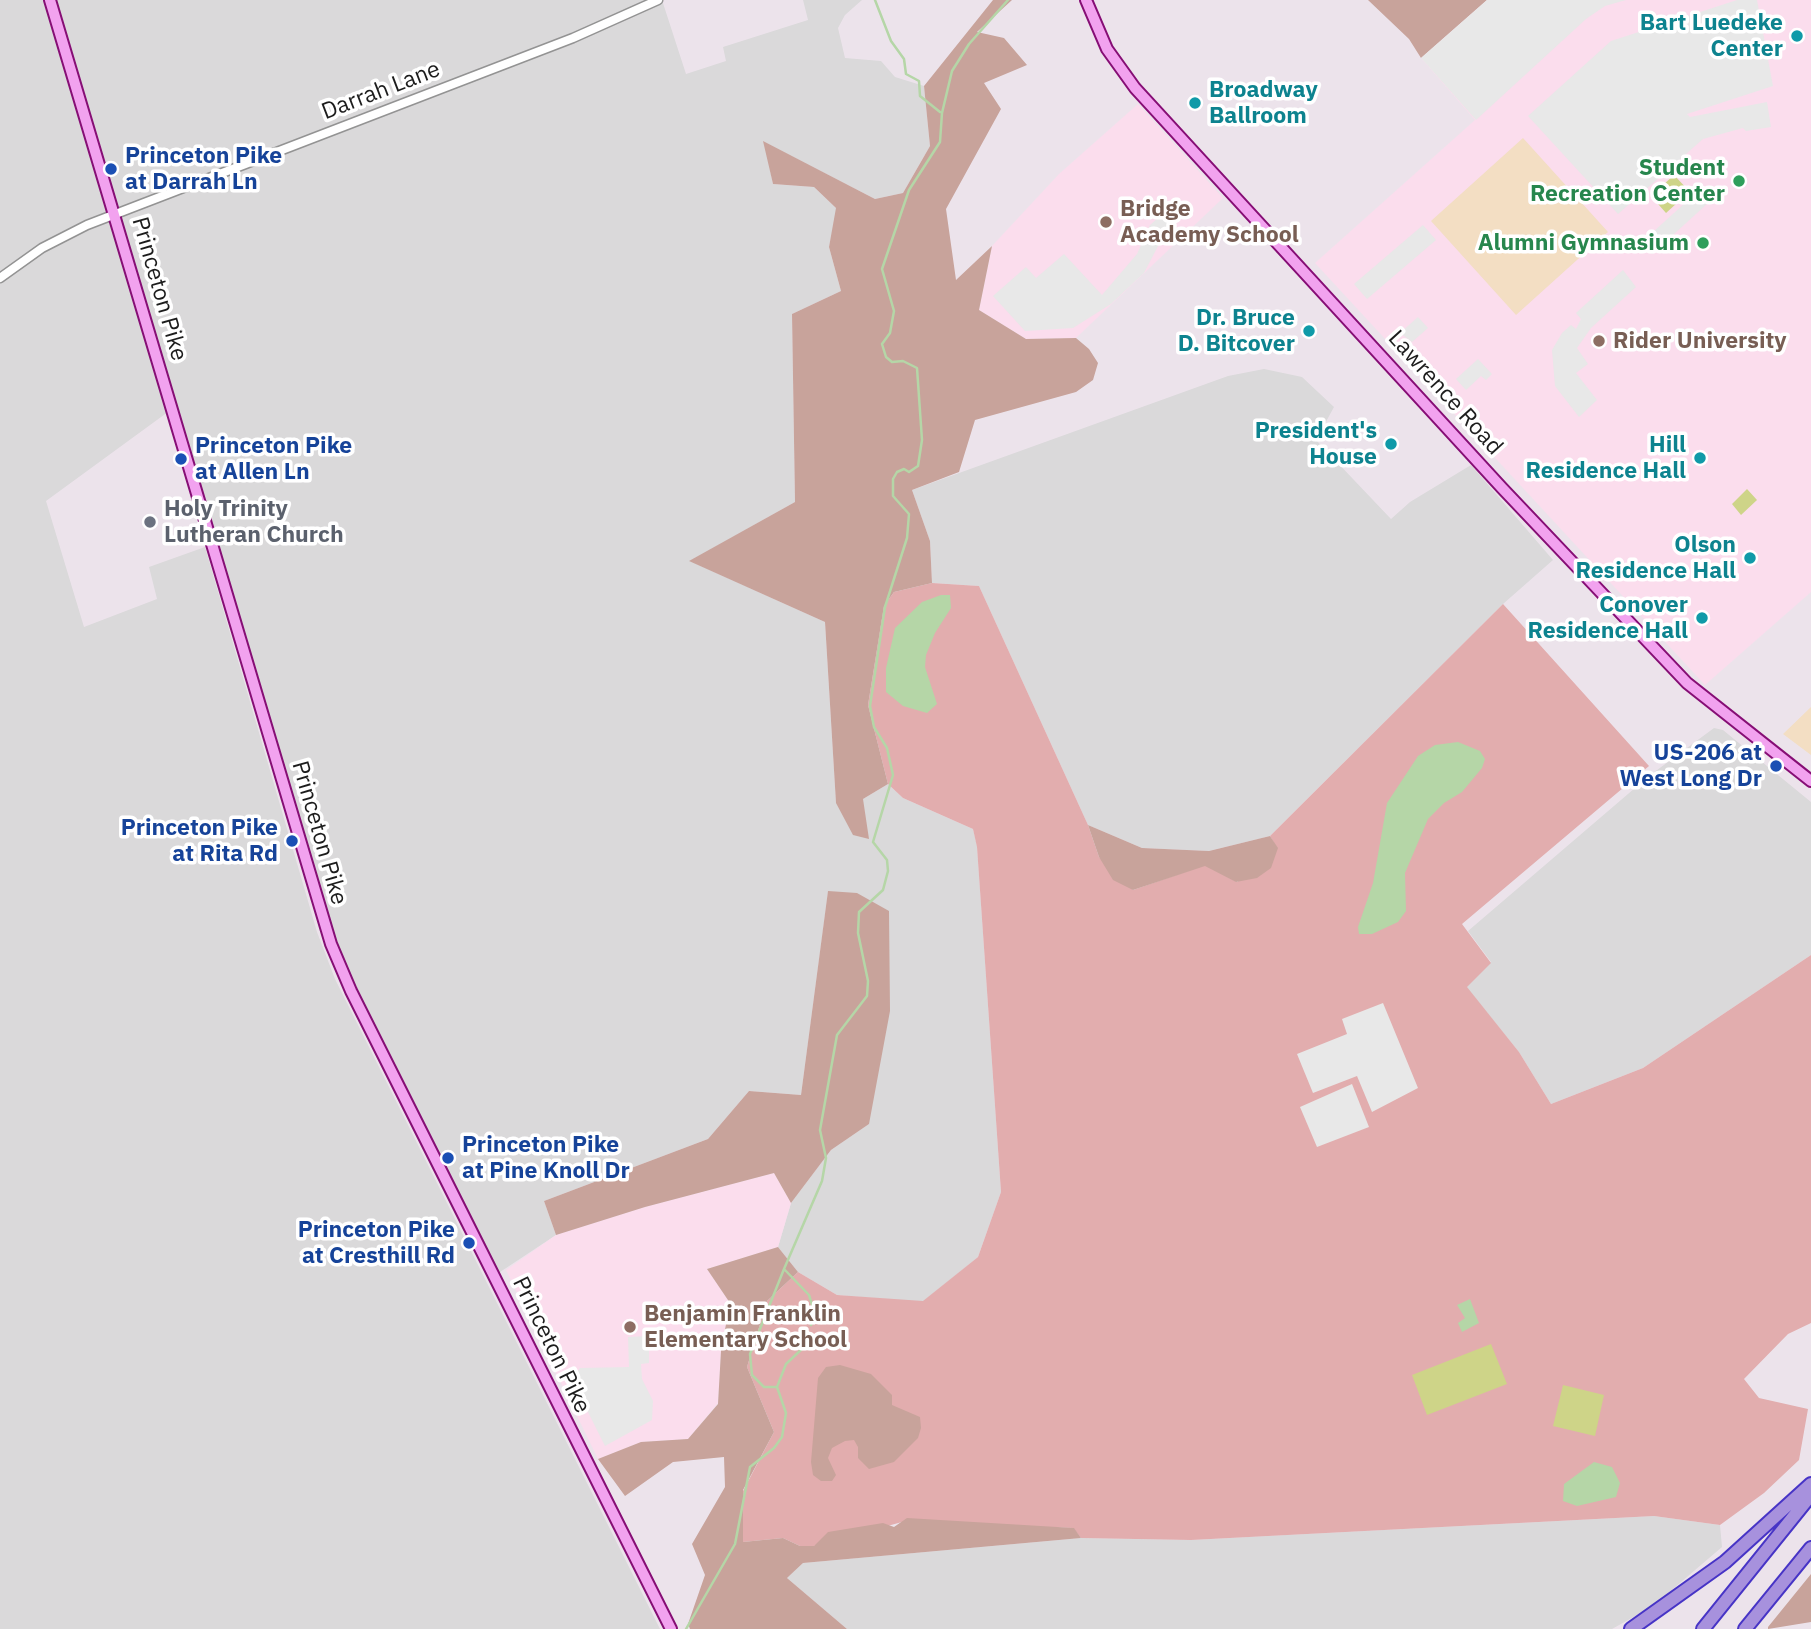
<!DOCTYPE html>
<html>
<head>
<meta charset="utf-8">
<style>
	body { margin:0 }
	canvas { display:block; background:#ece3eb }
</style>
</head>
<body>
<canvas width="1811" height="1629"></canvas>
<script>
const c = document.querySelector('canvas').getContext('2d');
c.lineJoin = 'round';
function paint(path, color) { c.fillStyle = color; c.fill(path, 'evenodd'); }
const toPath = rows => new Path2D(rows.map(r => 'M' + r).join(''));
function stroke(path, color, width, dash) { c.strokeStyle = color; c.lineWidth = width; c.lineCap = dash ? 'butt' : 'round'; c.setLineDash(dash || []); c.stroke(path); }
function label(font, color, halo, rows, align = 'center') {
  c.font = font + ' "IBM Plex Sans",sans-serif'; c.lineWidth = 7; c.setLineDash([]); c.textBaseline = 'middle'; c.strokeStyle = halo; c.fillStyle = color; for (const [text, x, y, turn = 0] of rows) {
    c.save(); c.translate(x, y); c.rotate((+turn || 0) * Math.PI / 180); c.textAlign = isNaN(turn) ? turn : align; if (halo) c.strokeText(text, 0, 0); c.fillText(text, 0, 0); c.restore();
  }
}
const residential = toPath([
	[0,0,662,0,686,74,726,61,723,47,808,20,803,0,862,0,845,15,838,28,845,58,881,61,895,77,924,86,930,146,903,193,875,199,764,142,773,184,814,187,837,209,829,247,841,291,792,314,795,502,690,561,825,622,836,803,863,799,888,784,903,798,973,829,977,846,1001,1192,978,1257,923,1302,837,1295,798,1272,778,1247,791,1203,831,1150,869,1124,828,892,801,1095,749,1091,708,1139,544,1201,556,1235,494,1276,331,944,172,409,46,501,84,627,157,599,149,567,205,547,317,932,335,979,660,1629,0,1629],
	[1264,369,1302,377,1334,407,1316,440,1391,519,1410,502,1471,465,1553,560,1503,604,1270,836,1209,851,1142,848,1088,825,979,586,932,583,930,541,912,490,1228,376],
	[1714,728,1723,730,1811,802,1811,955,1643,1068,1551,1104,1519,1052,1466,987,1491,962,1468,931,1649,776],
	[1654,1516,1720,1525,1722,1547,1653,1606,1612,1629,847,1629,787,1578,803,1563,1081,1538,1191,1540]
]);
const education = toPath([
	[1487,0,1811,0,1811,592,1705,685,1315,263,1475,120,1421,58],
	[1138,104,1223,198,1076,338,1026,339,979,310,992,246,1059,174],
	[774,1173,791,1203,778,1247,707,1269,730,1303,721,1351,718,1403,688,1439,641,1442,598,1459,506,1270,556,1235,645,1207]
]);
const grass = toPath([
	[932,583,979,586,1088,825,1099,857,1133,890,1205,865,1237,882,1273,858,1277,848,1270,836,1503,604,1649,766,1462,924,1491,963,1467,987,1519,1052,1551,1104,1643,1068,1811,955,1811,1323,1788,1334,1744,1379,1759,1398,1808,1409,1799,1460,1764,1493,1720,1525,1654,1516,1191,1540,1081,1538,1073,1528,902,1522,814,1546,800,1546,783,1538,743,1542,743,1491,774,1432,747,1367,767,1301,798,1272,837,1295,923,1301,978,1257,1001,1192,977,847,973,829,903,798,888,784,868,705,884,606,894,592]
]);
const forest = toPath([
	[993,0,1012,0,977,32,1004,38,1027,65,984,83,1001,109,946,209,956,280,992,246,979,310,1026,339,1076,338,1089,349,1098,363,1093,380,1076,392,975,420,959,472,912,490,930,541,932,583,894,592,884,606,868,705,888,784,863,799,869,839,853,835,836,803,825,622,689,561,795,502,792,314,841,291,829,247,836,208,814,187,773,184,763,141,875,199,903,193,930,146,924,86],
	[1368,0,1487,0,1421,58,1409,39],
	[1088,825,1142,848,1209,851,1270,836,1278,848,1271,868,1257,878,1236,882,1205,866,1133,890,1113,880,1099,857],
	[828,891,857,893,889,911,890,1011,869,1124,831,1150,791,1203,774,1173,645,1207,556,1235,544,1201,708,1139,749,1091,801,1095],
	[778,1247,798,1272,767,1301,747,1367,774,1432,743,1490,743,1542,783,1538,800,1546,814,1546,828,1532,883,1523,894,1527,907,1518,1074,1528,1081,1538,803,1563,787,1578,847,1629,690,1629,688,1624,705,1575,692,1544,725,1487,724,1457,673,1462,625,1496,598,1459,641,1442,688,1439,718,1404,721,1351,730,1303,707,1269],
	[840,1365,871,1374,892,1395,892,1405,920,1417,921,1428,918,1438,894,1462,869,1469,858,1458,858,1447,854,1440,845,1441,832,1448,828,1458,836,1475,832,1481,821,1481,813,1475,811,1462,818,1378,826,1367],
	[1811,1574,1811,1622,1768,1629,1768,1627]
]);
const park = toPath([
	[1523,138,1608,232,1516,315,1431,221],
	[1811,707,1811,755,1783,734]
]);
const pitch = toPath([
	[1674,175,1690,192,1679,202,1663,185],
	[1662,186,1677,203,1666,213,1651,196],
	[1747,489,1757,500,1741,515,1732,504],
	[1491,1344,1507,1384,1427,1415,1412,1375],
	[1563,1385,1604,1395,1595,1436,1553,1426]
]);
const parking = toPath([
	[1487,0,1626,0,1605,6,1586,19,1476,120,1421,58],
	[1737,0,1757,0,1773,86,1687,114,1690,117,1767,102,1771,127,1746,131,1743,128,1703,139,1618,214,1528,116,1611,41],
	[1696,193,1707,204,1652,254,1642,242],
	[1158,218,1169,220,1169,225,1144,273,1111,304,1073,328,1025,331,993,296,1026,267,1036,278,1064,254,1102,295,1137,254,1150,225],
	[1423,225,1436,240,1367,299,1354,284],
	[1623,270,1636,287,1591,328,1577,348,1588,364,1576,373,1597,400,1579,417,1555,386,1552,350,1562,333,1571,325,1576,329,1581,319,1576,313],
	[1418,317,1428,328,1412,342,1400,333],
	[1478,359,1492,374,1486,380,1481,376,1466,390,1456,379],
	[1383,1003,1418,1088,1372,1112,1357,1076,1313,1093,1297,1054,1347,1034,1342,1019],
	[1352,1084,1369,1127,1317,1147,1300,1107],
	[649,1336,649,1363,641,1364,642,1379,653,1401,652,1420,605,1446,573,1382,574,1377,580,1368,629,1367,628,1337]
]);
const water = toPath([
	[941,595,950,595,951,608,935,633,926,655,925,667,937,704,927,713,903,706,886,692,886,668,895,628,922,602],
	[1458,742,1480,751,1485,759,1482,768,1462,792,1444,803,1428,819,1405,873,1406,911,1398,922,1372,934,1359,934,1358,927,1373,883,1387,803,1418,756,1435,745],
	[1470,1299,1479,1323,1462,1332,1458,1323,1465,1318,1457,1305],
	[1594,1462,1612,1467,1620,1483,1616,1497,1577,1506,1563,1501,1564,1484]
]);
const stream = toPath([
	[875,0,891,41,904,59,906,74,919,81,920,96,940,112],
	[811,1325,815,1314,809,1295,784,1269,822,1181,826,1158,820,1130,837,1035,867,996,868,981,858,933,859,912,883,890,888,871,887,860,873,842,893,775,887,748,874,727,870,706,885,607,907,538,909,514,893,496,893,479,897,472,904,469,909,472,918,466,922,440,917,368,903,361,892,362,886,357,882,344,890,333,894,311,882,269,909,190,940,142,942,113,952,71,969,44,1008,0],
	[777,1387,786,1364,803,1348,808,1332],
	[686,1629,735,1544,750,1467,774,1448,782,1437,786,1413,777,1387,764,1387,752,1375,750,1354,784,1269]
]);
const minor = toPath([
	[0,278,42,248,87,225,573,38,658,0]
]);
const major = toPath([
	[50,0,331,944,351,991,671,1629],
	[1086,0,1107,49,1135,88,1502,488,1687,683,1811,781]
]);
const highway = toPath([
	[1631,1629,1725,1562,1811,1484],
	[1703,1629,1811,1495],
	[1745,1629,1811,1548]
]);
const markers = [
	[1797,36,7,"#0f9aa8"],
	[1195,103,7,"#0f9aa8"],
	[111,169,7,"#1a4fb4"],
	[1739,181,7,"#2e9e5b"],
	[1106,222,7,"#8d6e63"],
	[1703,243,7,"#2e9e5b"],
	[1309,331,7,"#0f9aa8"],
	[1599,341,7,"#8d6e63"],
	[1391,444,7,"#0f9aa8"],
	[1700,458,7,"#0f9aa8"],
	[181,459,7,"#1a4fb4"],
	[150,522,7,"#6b7280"],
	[1750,558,7,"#0f9aa8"],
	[1702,618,7,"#0f9aa8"],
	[1776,766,7,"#1a4fb4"],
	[292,841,7,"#1a4fb4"],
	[448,1158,7,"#1a4fb4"],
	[469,1243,7,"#1a4fb4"],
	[630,1327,7,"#8d6e63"]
];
const cultureNames = [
	["Bart Luedeke",1783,23],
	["Center",1783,49],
	["Broadway",1209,90,"left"],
	["Ballroom",1209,116,"left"],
	["Dr. Bruce",1295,318],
	["D. Bitcover",1295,344],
	["President's",1377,431],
	["House",1377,457],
	["Hill",1686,445],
	["Residence Hall",1686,471],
	["Olson",1736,545],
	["Residence Hall",1736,571],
	["Conover",1688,605],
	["Residence Hall",1688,631]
];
const streetNames = [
	["Darrah Lane",381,91,-21],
	["Princeton Pike",159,289,74],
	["Lawrence Road",1445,393,48],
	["Princeton Pike",319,833,74],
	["Princeton Pike",551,1345,64]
];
const transitNames = [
	["Princeton Pike",125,156],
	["at Darrah Ln",125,182],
	["Princeton Pike",195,446],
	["at Allen Ln",195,472],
	["US-206 at",1762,753,"right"],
	["West Long Dr",1762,779,"right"],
	["Princeton Pike",278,828,"right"],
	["at Rita Rd",278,854,"right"],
	["Princeton Pike",462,1145],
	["at Pine Knoll Dr",462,1171],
	["Princeton Pike",455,1230,"right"],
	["at Cresthill Rd",455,1256,"right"]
];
const leisureNames = [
	["Student",1725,168],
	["Recreation Center",1725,194],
	["Alumni Gymnasium",1689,243]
];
const educationNames = [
	["Bridge",1120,209],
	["Academy School",1120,235],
	["Rider University",1613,341],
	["Benjamin Franklin",644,1314],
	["Elementary School",644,1340]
];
const worshipNames = [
	["Holy Trinity",164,509],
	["Lutheran Church",164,535]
];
paint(residential, '#dad9da');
paint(education, '#fbdded');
paint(grass, '#e2adae');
paint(forest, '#c8a39b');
paint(park, '#f3dec3');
paint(pitch, '#ced488');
paint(parking, '#e8e8e8');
paint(water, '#b5d6a7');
stroke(stream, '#b5d6a7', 2.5);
stroke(minor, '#939393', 11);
stroke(major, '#860e75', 14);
stroke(highway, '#4734c6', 16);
stroke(minor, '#fff', 8);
stroke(major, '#f2a2ef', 10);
stroke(highway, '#a791dd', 12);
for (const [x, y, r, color] of markers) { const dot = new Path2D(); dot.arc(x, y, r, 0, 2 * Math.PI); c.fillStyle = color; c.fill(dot); stroke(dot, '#fff', 2.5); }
label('bold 23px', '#0d838f', '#fff', cultureNames, 'right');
label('23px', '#1c1c1c', '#fff', streetNames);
label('bold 23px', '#164399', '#fff', transitNames, 'left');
label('bold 23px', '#27864d', '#fff', leisureNames, 'right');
label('bold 23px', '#785e54', '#fff', educationNames, 'left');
label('bold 23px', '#5b616d', '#fff', worshipNames, 'left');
</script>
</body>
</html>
